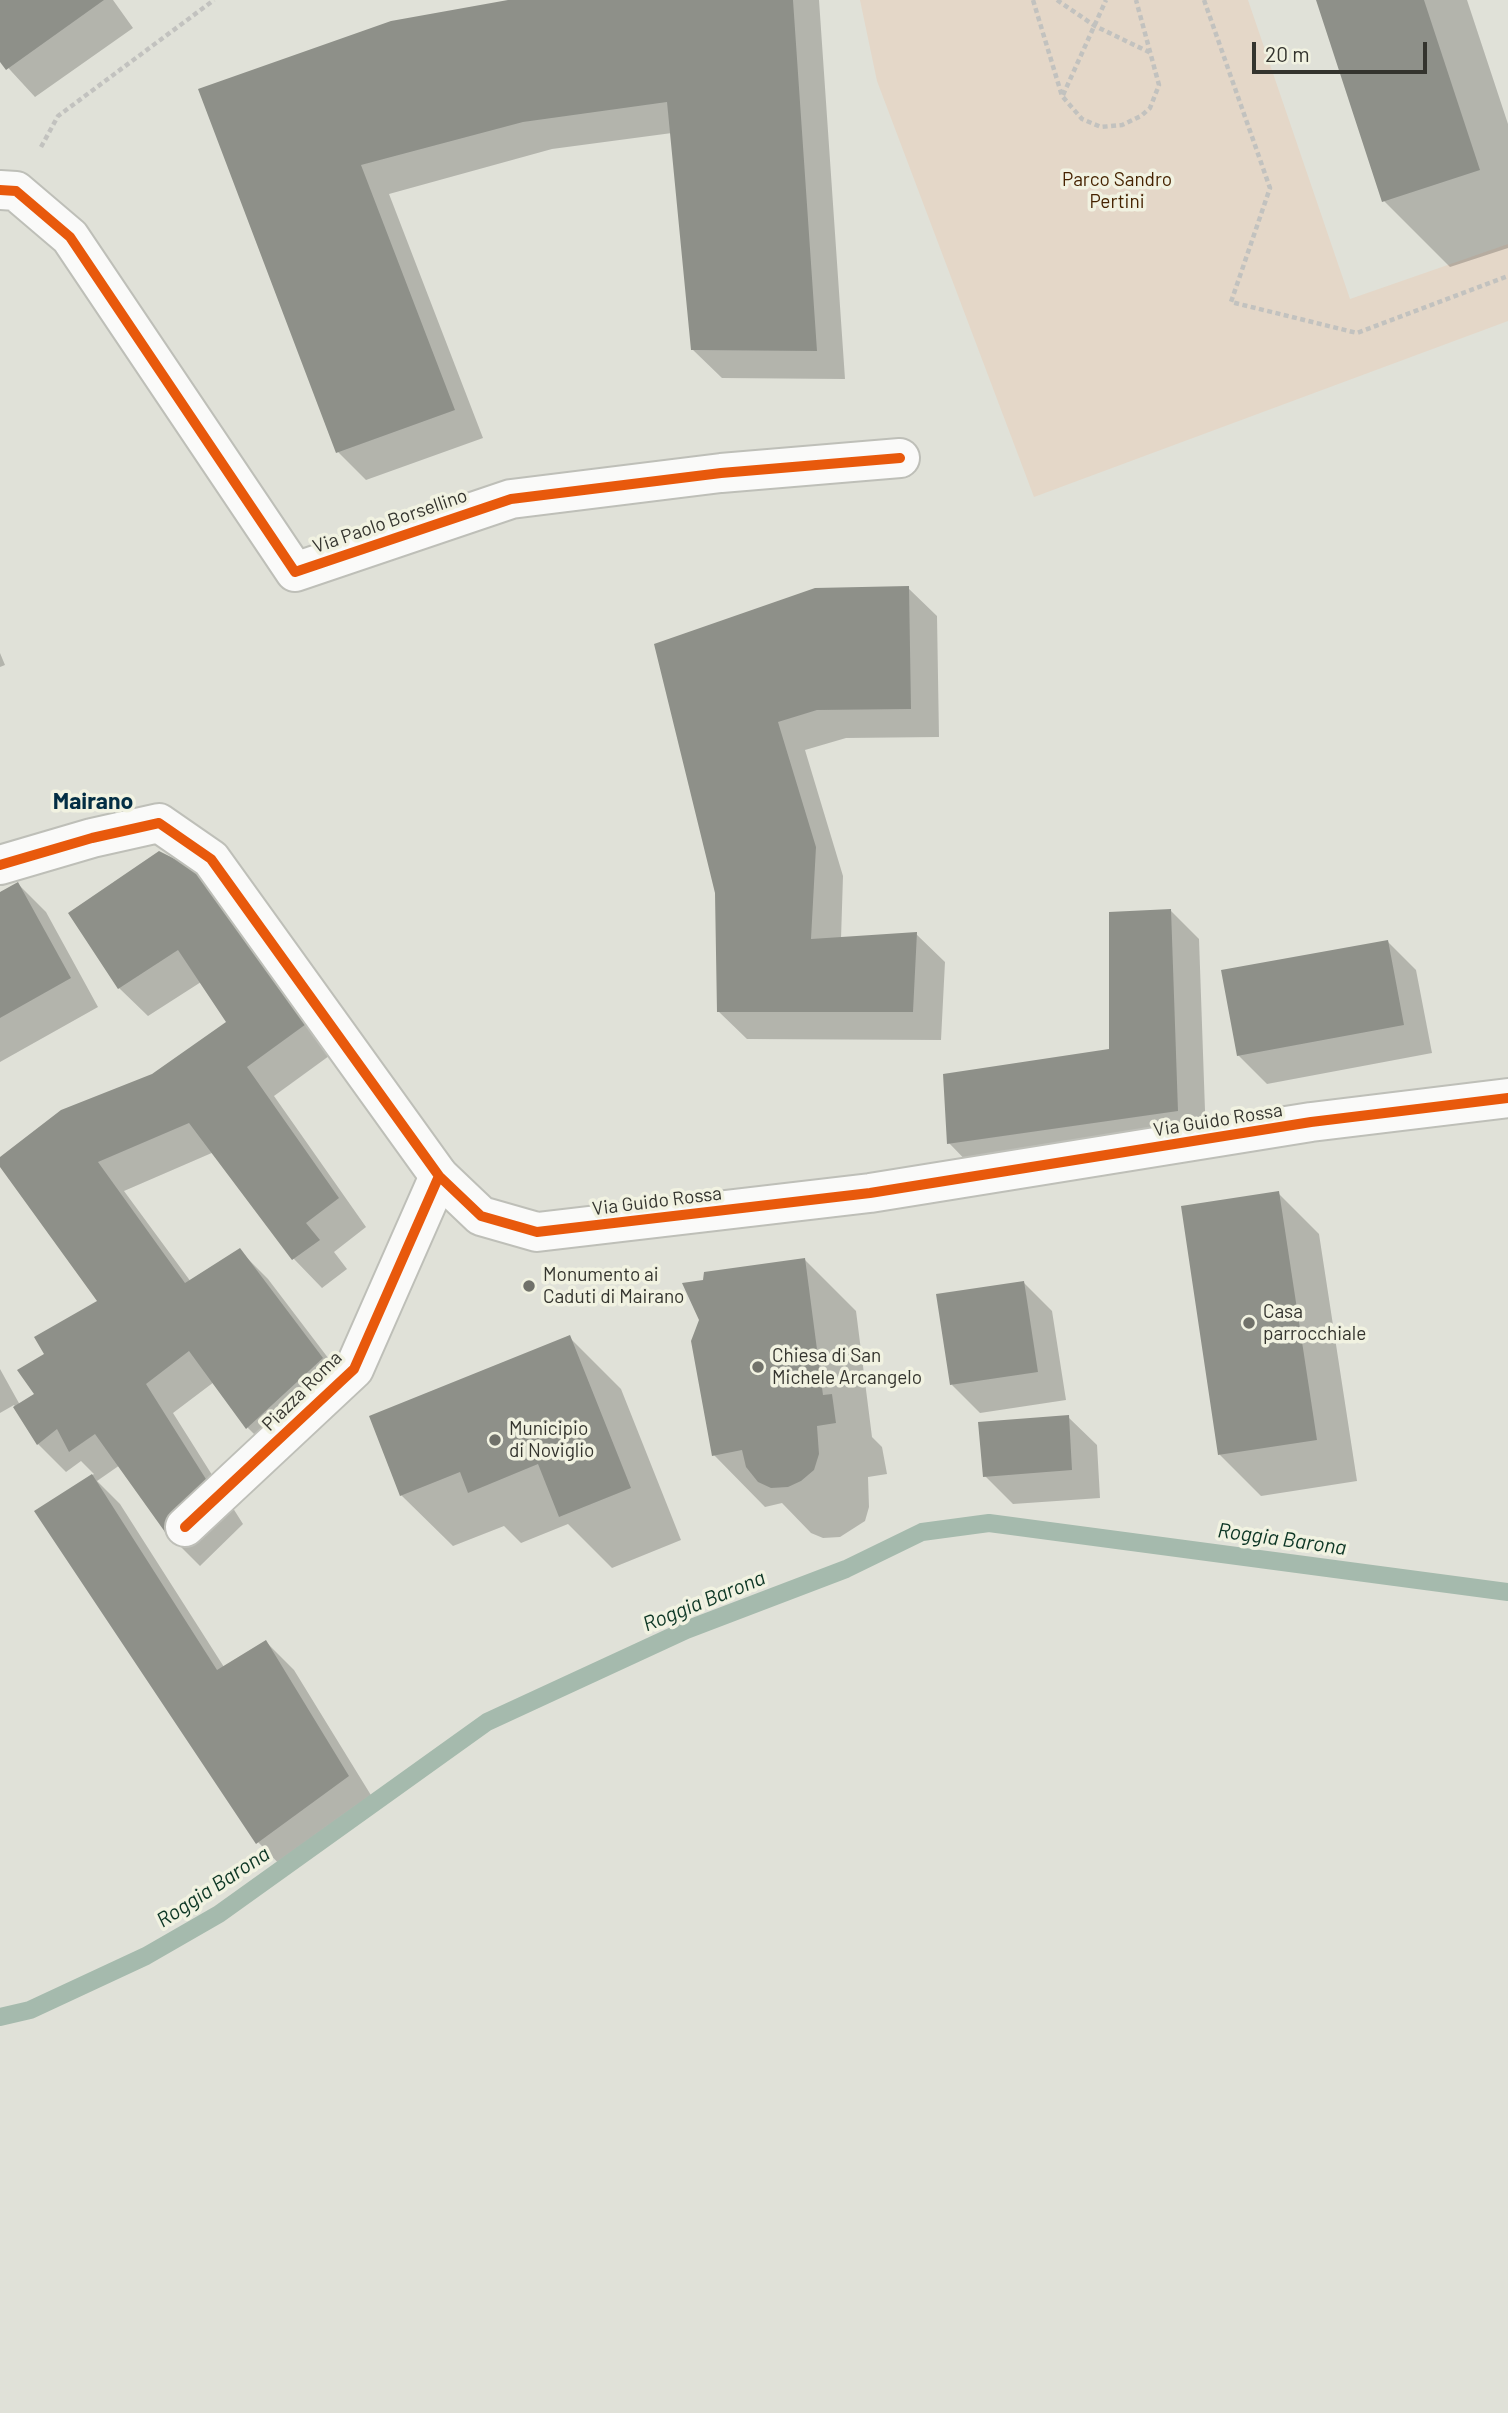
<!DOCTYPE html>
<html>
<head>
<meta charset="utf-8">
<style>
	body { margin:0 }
	#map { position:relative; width:1508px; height:2413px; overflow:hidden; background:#e0e1d8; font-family:Barlow,sans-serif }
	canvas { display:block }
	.scale { position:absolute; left:1252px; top:42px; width:175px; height:32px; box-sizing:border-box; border:4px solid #34342e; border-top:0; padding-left:9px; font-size:21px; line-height:24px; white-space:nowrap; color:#34342e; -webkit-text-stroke:5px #f1f2e1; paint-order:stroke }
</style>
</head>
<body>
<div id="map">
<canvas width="1508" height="2413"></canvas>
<div class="scale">20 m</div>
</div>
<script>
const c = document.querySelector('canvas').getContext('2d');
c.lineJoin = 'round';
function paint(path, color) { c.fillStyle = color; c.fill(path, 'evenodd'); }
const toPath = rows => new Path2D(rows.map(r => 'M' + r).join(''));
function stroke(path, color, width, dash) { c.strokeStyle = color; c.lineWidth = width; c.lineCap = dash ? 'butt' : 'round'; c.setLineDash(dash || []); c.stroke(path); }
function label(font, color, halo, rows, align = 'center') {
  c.font = font + ' Barlow,sans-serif'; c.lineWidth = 7; c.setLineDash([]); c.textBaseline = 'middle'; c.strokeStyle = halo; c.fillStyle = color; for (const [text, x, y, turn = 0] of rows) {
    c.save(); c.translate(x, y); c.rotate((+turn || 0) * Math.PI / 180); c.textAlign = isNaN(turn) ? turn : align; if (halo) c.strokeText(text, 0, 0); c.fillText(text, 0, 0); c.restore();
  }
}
const green = toPath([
	[860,0,1248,0,1350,299,1508,244,1508,321,1034,497,877,81]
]);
const shadow = toPath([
	[0,0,113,0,133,28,35,97,0,59],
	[518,0,819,0,845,379,722,378,693,350,672,133,552,149,389,194,483,438,366,480,338,452,200,90],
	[1317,0,1467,0,1508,124,1508,248,1450,267,1384,201],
	[908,588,937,616,939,737,846,738,805,750,843,876,841,939,916,934,945,962,941,1040,747,1039,718,1011,717,893,656,645],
	[0,653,5,665,0,667],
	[159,853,340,1048,274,1096,366,1227,334,1252,347,1269,322,1288,294,1259,214,1152,124,1191,191,1282,240,1251,268,1279,351,1388,276,1456,248,1428,214,1382,173,1413,243,1524,200,1566,171,1537,120,1465,97,1481,120,1504,224,1667,266,1642,294,1670,377,1805,286,1871,258,1842,37,1511,94,1474,81,1461,66,1472,38,1444,14,1405,0,1413,0,1369,20,1405,37,1395,46,1355,100,1301,0,1164,0,1159,153,1075,228,1022,201,982,148,1016,119,988],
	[18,884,46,912,98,1007,0,1062,0,894],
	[1171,911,1199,939,1206,1139,977,1172,949,1143,1111,1050],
	[1388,942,1416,970,1432,1053,1267,1084,1238,1055],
	[1278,1193,1319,1234,1357,1481,1261,1496,1220,1455],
	[805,1260,856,1311,872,1437,882,1447,887,1474,868,1477,869,1507,865,1521,840,1537,823,1538,811,1533,782,1503,765,1507,714,1455],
	[1023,1282,1052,1311,1066,1400,980,1413,952,1385],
	[569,1337,621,1389,681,1540,612,1568,568,1524,521,1543,504,1526,453,1546,401,1495],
	[1068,1417,1097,1445,1100,1498,1013,1504,985,1476]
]);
const stream = toPath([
	[0,2017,30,2010,146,1956,219,1914,487,1722,686,1630,846,1569,922,1532,989,1523,1508,1592]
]);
const building = toPath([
	[0,0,104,0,6,70,0,62],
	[508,0,793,0,817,351,691,350,667,102,523,122,361,165,455,410,336,453,198,89,391,21],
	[1316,0,1424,0,1480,170,1382,202],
	[909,586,911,709,817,710,778,722,816,847,811,939,917,932,913,1012,717,1012,715,893,654,644,815,588],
	[159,851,209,876,313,1019,247,1067,339,1198,306,1223,320,1240,292,1260,189,1123,98,1162,185,1283,240,1248,323,1358,246,1429,189,1351,146,1384,216,1495,170,1539,95,1434,69,1452,57,1429,37,1445,13,1407,34,1394,17,1370,44,1354,34,1337,97,1301,0,1167,0,1157,61,1110,152,1074,226,1022,178,950,118,989,68,913],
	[18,882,71,978,0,1018,0,892],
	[1171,909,1178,1111,947,1144,943,1074,1109,1049,1109,912],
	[1388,940,1404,1025,1237,1056,1221,970],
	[1279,1191,1317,1440,1218,1455,1181,1206],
	[805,1258,823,1395,832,1394,836,1423,817,1426,819,1454,814,1470,801,1481,788,1487,771,1488,758,1482,746,1467,742,1450,712,1456,691,1341,699,1320,682,1283,703,1280,704,1272],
	[1024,1281,1038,1372,950,1385,936,1294],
	[570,1335,631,1488,559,1517,538,1464,468,1493,460,1472,400,1496,369,1416],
	[1069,1415,1072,1470,983,1477,978,1422],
	[92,1474,217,1670,266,1640,349,1776,256,1844,34,1511]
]);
const path = toPath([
	[1033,0,1062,96,1082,119,1101,127,1122,125,1141,116,1150,108,1159,85,1136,0],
	[1057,0,1095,26,1153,54],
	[1204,0,1270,188,1231,302,1357,333,1508,276],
	[1063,95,1106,0],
	[41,147,58,116,214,0]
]);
const minor = toPath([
	[0,190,16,191,70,237,295,572,511,499,721,473,900,458],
	[185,1527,354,1369,439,1176]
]);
const tertiary = toPath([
	[0,865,92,838,159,823,211,859,439,1176,481,1216,537,1232,870,1193,1311,1122,1508,1098]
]);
const cycleway = toPath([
	[0,190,16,191,70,237,295,572,511,499,721,473,900,458],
	[0,865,92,838,159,823,211,859,439,1176,481,1216,537,1232,870,1193,1311,1122,1508,1098],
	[185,1527,354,1369,439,1176]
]);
const markers = [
	[529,1286,7,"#70716a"],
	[1249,1323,7,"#70716a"],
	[758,1367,7,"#70716a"],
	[495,1440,7,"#70716a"]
];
const parkNames = [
	["Parco Sandro",1117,180],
	["Pertini",1117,202]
];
const streetNames = [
	["Via Paolo Borsellino",390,521,-19],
	["Via Guido Rossa",1218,1120,-9],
	["Via Guido Rossa",657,1201,-7],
	["Piazza Roma",302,1391,-45]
];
const poiNames = [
	["Monumento ai",543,1275],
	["Caduti di Mairano",543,1297],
	["Casa",1263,1312],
	["parrocchiale",1263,1334],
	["Chiesa di San",772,1356],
	["Michele Arcangelo",772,1378],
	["Municipio",509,1429],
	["di Noviglio",509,1451]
];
const waterNames = [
	["Roggia Barona",1282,1539,8],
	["Roggia Barona",704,1601,-22],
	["Roggia Barona",213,1887,-33]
];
const quarterNames = [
	["Mairano",93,801]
];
paint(green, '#e4d7c8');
paint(shadow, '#0003');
stroke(stream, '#a5baad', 18);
paint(building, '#8e9089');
stroke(minor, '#bebfb8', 42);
stroke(tertiary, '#bebfb8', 42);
stroke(path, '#c2c2bf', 4.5, [5, 3.5]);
stroke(minor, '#fafaf9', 38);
stroke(tertiary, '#fafaf9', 38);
stroke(cycleway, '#e8590c', 10);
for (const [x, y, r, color] of markers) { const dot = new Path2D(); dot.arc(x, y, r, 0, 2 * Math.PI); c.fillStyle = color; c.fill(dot); stroke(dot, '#f1f2e1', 2.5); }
label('19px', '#462300', '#f1f2e1', parkNames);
label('19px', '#34342e', '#f1f2e1', streetNames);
label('19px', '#34342e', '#f1f2e1', poiNames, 'left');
label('italic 21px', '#0c3624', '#f1f2e1', waterNames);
label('bold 23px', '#032e44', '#f1f2e1', quarterNames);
</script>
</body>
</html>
